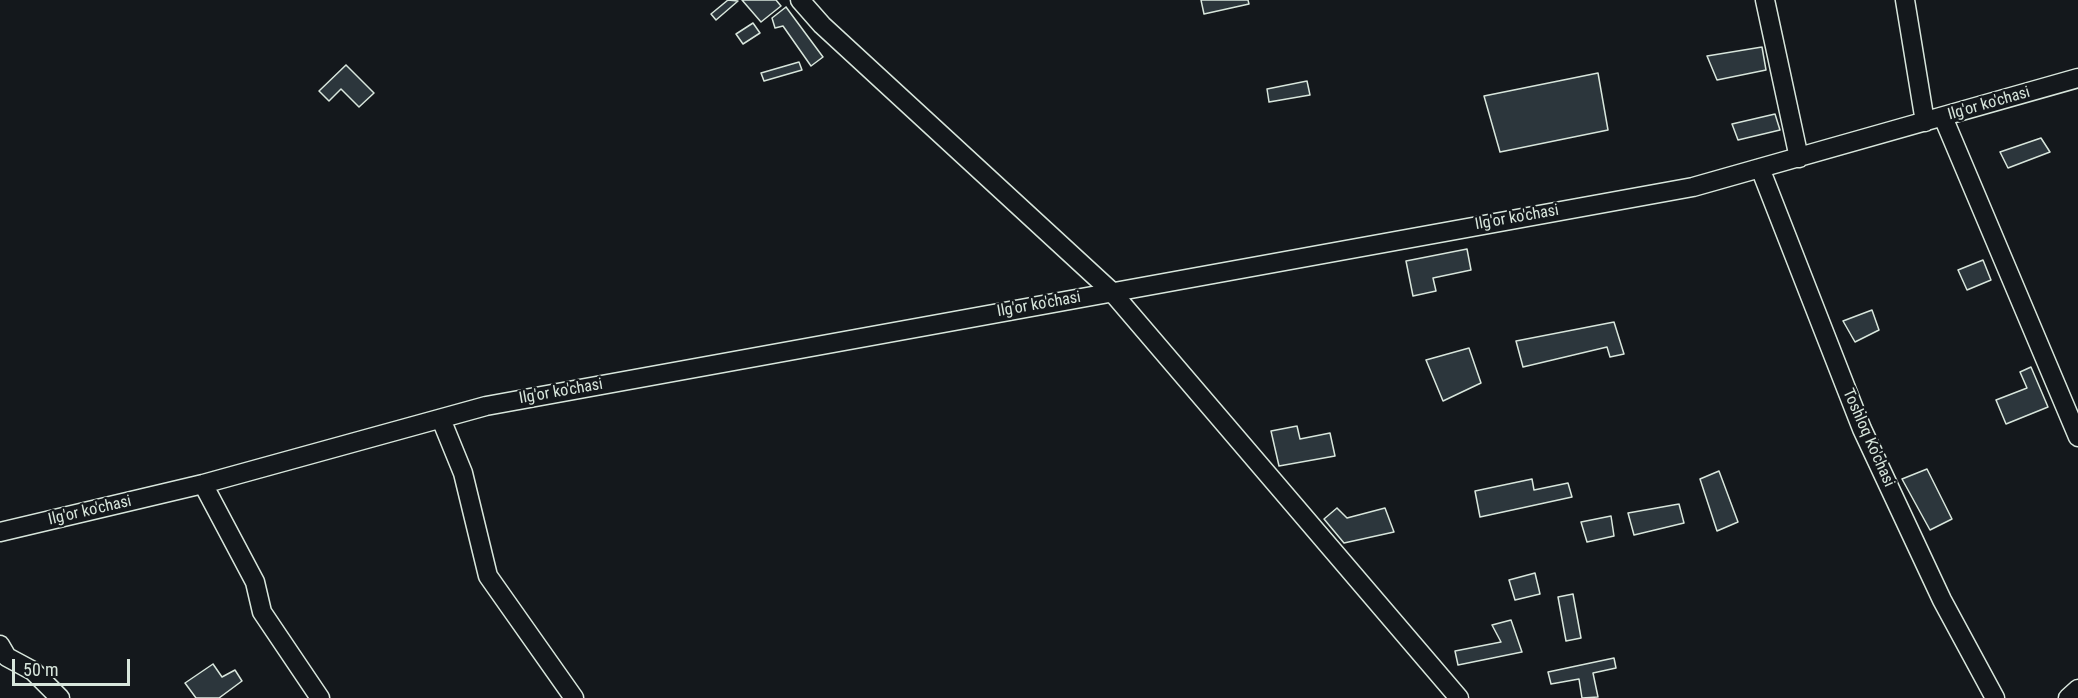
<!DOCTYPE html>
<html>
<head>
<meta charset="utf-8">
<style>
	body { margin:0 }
	#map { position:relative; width:2078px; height:698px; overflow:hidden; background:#14181c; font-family:"Roboto Condensed",sans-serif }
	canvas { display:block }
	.scale { position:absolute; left:12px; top:659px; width:118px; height:27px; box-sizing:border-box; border:3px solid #d8e6dc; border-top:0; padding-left:8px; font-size:18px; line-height:21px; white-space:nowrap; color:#d8e6dc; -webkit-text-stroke:4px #14181c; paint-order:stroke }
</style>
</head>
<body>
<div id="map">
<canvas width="2078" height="698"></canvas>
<div class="scale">50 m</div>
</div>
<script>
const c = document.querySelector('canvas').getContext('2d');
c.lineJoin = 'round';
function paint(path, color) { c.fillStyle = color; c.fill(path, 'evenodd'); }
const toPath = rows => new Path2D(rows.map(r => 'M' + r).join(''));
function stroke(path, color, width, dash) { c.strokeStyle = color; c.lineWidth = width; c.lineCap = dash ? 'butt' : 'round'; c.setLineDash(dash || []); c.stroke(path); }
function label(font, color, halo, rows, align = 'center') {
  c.font = font + ' "Roboto Condensed",sans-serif'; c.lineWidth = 4.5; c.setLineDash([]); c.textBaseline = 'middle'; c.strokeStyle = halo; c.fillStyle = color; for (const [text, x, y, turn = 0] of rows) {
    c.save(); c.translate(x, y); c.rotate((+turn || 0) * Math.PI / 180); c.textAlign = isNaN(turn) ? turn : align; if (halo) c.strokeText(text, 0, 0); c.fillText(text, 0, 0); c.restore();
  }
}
const building = toPath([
	[728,0,738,1,716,20,711,14,728,0],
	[742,0,776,0,781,6,761,22,742,0],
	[1201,0,1248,0,1249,4,1204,14,1201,0],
	[786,7,823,57,811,66,783,26,775,28,772,18,786,7],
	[753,23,760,33,743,44,736,34,753,23],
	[1762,47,1766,70,1717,80,1707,56,1762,47],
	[799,62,802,70,764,81,761,73,799,62],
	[346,65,374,93,359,107,341,89,329,101,319,91,346,65],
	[1598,73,1608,130,1500,152,1484,96,1598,73],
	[1307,81,1310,95,1269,102,1267,89,1307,81],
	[1775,114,1780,130,1738,140,1732,124,1775,114],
	[2041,138,2050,152,2008,168,2000,152,2041,138],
	[1467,249,1471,270,1433,278,1436,291,1413,296,1406,261,1467,249],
	[1983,260,1991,280,1967,290,1958,270,1983,260],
	[1872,310,1879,330,1855,342,1843,321,1872,310],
	[1614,322,1624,354,1610,357,1607,347,1523,367,1516,341,1614,322],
	[1469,348,1481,383,1443,401,1426,360,1469,348],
	[2031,367,2048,407,2006,424,1996,400,2027,388,2020,372,2031,367],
	[1297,426,1300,439,1330,433,1335,456,1279,466,1271,431,1297,426],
	[1927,469,1952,519,1930,530,1902,479,1927,469],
	[1719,471,1738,522,1717,531,1700,479,1719,471],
	[1532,479,1534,490,1568,483,1572,497,1480,517,1475,491,1532,479],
	[1679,504,1684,523,1634,535,1628,513,1679,504],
	[1337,508,1347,518,1385,508,1394,532,1344,543,1324,519,1337,508],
	[1611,516,1614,536,1587,542,1581,522,1611,516],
	[1535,573,1540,594,1515,600,1509,580,1535,573],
	[1573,594,1581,638,1566,641,1558,597,1573,594],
	[1511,620,1522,652,1458,665,1455,651,1501,642,1492,625,1511,620],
	[1614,658,1616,668,1593,673,1598,697,1582,698,1579,679,1551,684,1548,672,1614,658],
	[213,664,222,677,235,670,242,681,219,698,196,698,185,683,213,664]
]);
const minor = toPath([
	[800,0,822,25,1111,291,1459,698],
	[1765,0,1799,158],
	[1905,0,1925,122],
	[1943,117,2078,437],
	[1760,168,1862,429,1942,600,1995,698],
	[441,419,463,473,488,576,574,698],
	[203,484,255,582,262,612,320,698],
	[0,532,203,484,486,406,1693,187,2078,78],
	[0,645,7,657,33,671,60,698],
	[2068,698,2078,689]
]);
const streetNames = [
	["Ilg'or ko'chasi",1989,104,-16],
	["Ilg'or ko'chasi",1517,218,-10],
	["Ilg'or ko'chasi",1039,305,-10],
	["Ilg'or ko'chasi",561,392,-10],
	["Toshloq Ko'chasi",1868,438,66],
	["Ilg'or ko'chasi",90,511,-13]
];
paint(building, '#2c363c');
stroke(building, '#d8e6dc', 1.5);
stroke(minor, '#d8e6dc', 21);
stroke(minor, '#14181c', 18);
label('16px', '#d8e6dc', '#14181c', streetNames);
</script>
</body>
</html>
